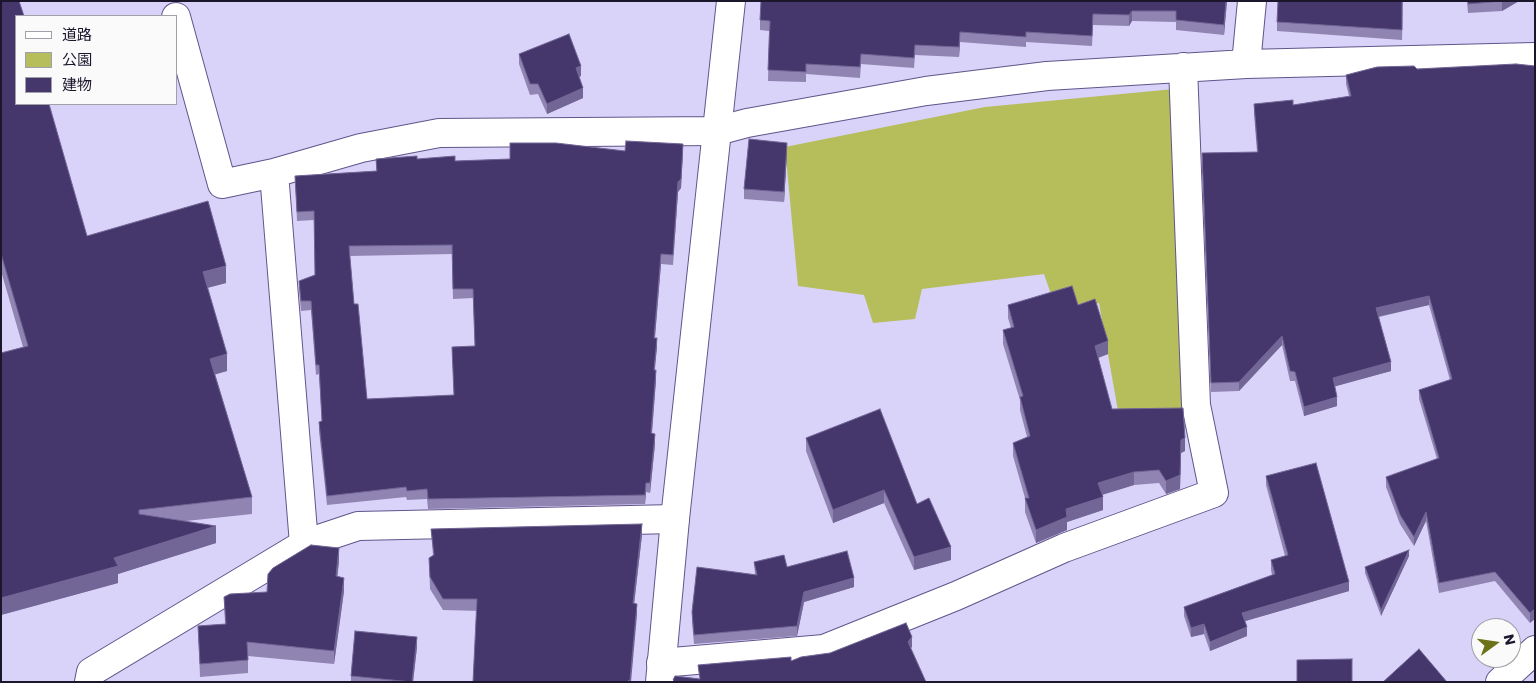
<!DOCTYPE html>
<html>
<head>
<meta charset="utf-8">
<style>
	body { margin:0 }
	#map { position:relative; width:1536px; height:683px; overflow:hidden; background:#dad3f9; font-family:Poppins,"Noto Sans JP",sans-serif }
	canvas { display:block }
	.frame { position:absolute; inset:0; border:2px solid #1c162d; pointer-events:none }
	.legend { position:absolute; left:15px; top:15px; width:162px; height:90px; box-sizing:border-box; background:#fafafa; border:1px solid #a19fa8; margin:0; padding:6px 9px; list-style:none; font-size:15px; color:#1c162d }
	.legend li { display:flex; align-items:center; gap:10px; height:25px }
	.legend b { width:25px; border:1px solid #a19fa8 }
	.north { position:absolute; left:1471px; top:618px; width:50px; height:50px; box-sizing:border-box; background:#fafafa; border:1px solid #a19fa8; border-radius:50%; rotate:76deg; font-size:14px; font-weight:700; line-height:20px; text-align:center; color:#1c162d }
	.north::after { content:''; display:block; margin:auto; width:18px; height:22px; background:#6c721a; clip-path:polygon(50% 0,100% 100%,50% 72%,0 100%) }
</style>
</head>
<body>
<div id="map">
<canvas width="1536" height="683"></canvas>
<div class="frame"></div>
<ul class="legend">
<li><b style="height:6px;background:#fff"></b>道路</li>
<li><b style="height:14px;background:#b5be5b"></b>公園</li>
<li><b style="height:14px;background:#45376b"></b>建物</li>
</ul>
<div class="north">N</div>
</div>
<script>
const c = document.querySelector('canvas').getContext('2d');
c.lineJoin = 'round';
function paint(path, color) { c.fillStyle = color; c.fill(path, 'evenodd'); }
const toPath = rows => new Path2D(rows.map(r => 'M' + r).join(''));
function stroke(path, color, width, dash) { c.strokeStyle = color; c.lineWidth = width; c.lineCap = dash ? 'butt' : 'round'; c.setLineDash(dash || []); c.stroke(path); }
const green = toPath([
	[1174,89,1185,418,1118,411,1099,303,1055,306,1044,274,922,289,915,319,873,323,864,295,798,286,785,147,985,107]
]);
const minor = toPath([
	[176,17,222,184,274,173,361,148,439,133,717,131,747,123,926,91,1047,76,1246,64,1535,57],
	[1246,64,1252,1],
	[304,544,358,526,675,519],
	[661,663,824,649,956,596,1064,548,1214,493,1196,405,1183,67],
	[89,682,91,672,304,544,274,173],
	[1500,682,1535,650]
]);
const tertiary = toPath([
	[660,682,675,519,731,1]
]);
const wall = toPath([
	[1,1,87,236,226,283,207,288,227,371,215,374,252,497,252,514,186,521,216,543,118,574,118,583,1,615,1,353,23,347,1,271],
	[1227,1,1224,35,1176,30,1176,22,1132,21,1129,26,1093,25,1092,46,1026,42,1026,47,960,42,959,57,915,55,914,68,861,64,860,78,806,74,806,82,768,81,769,31,760,30,760,20],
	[1403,1,1402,40,1277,31,1277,22],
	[1467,1,1519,1,1502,11,1468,13],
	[519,54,581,76,579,77,583,98,547,114,538,94,530,95,519,64],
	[1535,66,1530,623,1495,581,1439,593,1426,521,1414,546,1400,524,1386,487,1386,477,1437,459,1419,399,1419,390,1450,380,1429,305,1379,317,1391,371,1335,386,1337,406,1304,416,1295,381,1290,381,1282,345,1239,391,1211,392,1202,162,1257,152,1254,113,1254,104,1293,105,1349,96,1346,84,1346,75,1417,69],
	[625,151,683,154,681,188,678,192,673,265,661,264,655,338,657,347,654,370,656,380,652,434,655,444,650,493,646,492,645,504,428,509,427,499,407,500,406,497,327,505,319,431,319,422,322,422,319,374,316,375,311,310,301,311,299,290,299,281,315,275,314,220,297,221,295,176,376,171,376,159,455,161,510,159],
	[452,254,453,299,473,298,475,346,452,347,454,395,367,399,354,304,350,256],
	[787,153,784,202,744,199,744,189],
	[1008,305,1078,305,1108,354,1098,358,1112,409,1185,451,1181,453,1180,489,1166,494,1159,483,1134,485,1102,495,1103,510,1067,522,1067,530,1036,543,1025,512,1025,498,1013,456,1013,443,1027,437,1020,410,1020,400,1003,344,1003,330,1011,328,1008,318],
	[806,438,917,504,951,560,914,570,884,503,833,523,806,451],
	[1266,476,1349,591,1245,621,1247,636,1210,651,1204,634,1191,637,1184,616,1184,607,1272,575,1271,570,1271,560,1285,556,1266,485],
	[431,529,642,535,634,603,637,615,443,610,430,589,429,558,433,555],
	[1409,556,1381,616,1365,573,1365,567],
	[339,561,337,577,344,591,334,664,248,656,248,673,200,677,198,626,225,624,224,597,267,592],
	[754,562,787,567,854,587,804,602,797,636,694,644,692,622,692,612,755,574],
	[417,647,413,682,351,682,351,676]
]);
const shadedWall = toPath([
	[1226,1,1227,1,1224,35,1224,25],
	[1519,1,1502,11,1502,2],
	[1132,11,1132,21,1129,26,1129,15],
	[960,32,960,42,959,57,959,47],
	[581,66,581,76,576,78,576,68],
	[583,88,583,98,547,114,547,104],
	[787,143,787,153,784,202,784,192],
	[683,144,681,188,678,192,673,265,678,182],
	[661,254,661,264,654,347,654,338],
	[226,266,226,283,203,289,203,272],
	[1429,296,1429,305,1376,317,1376,308],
	[1282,336,1282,345,1239,391,1239,382],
	[657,338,657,347,654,379,654,370],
	[1108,341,1108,354,1095,359,1095,346],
	[227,354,227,371,210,376,210,359],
	[1391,362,1391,371,1333,387,1333,378],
	[656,370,656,380,651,443,651,433],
	[1337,397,1337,406,1304,416,1304,407],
	[655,434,655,444,650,493,650,483],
	[1185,438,1185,451,1181,453,1180,489,1166,494,1166,481,1181,440],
	[1134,472,1134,485,1098,496,1098,483],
	[646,483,646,492,645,504,645,495],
	[884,490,884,503,833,523,833,510],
	[1103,497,1103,510,1067,522,1067,530,1036,543,1036,530,1066,509],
	[1426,512,1426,521,1414,546,1414,537],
	[642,524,642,535,633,614,633,603],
	[216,526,216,543,118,574,118,583,1,615,1,598,114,558],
	[951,547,951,560,914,570,914,557],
	[339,548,339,561,336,589,336,576],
	[1409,550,1409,556,1381,616,1381,610],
	[344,578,344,591,334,664,334,651],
	[854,578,854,587,804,602,797,636,797,626,804,592],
	[1349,582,1349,591,1242,622,1242,613],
	[637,604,637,615,631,682,626,682],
	[1535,609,1535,619,1530,623,1530,613],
	[1204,624,1204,634,1191,637,1191,628],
	[1247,627,1247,636,1210,651,1210,642],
	[417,637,417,647,413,682,412,682],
	[912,637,912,647,908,652,908,642]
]);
const building = toPath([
	[1,1,19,1,24,16,16,16,16,104,49,104,87,236,208,201,226,266,203,272,227,354,210,359,252,497,139,510,139,514,216,526,114,558,118,566,1,598,1,353,28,346,1,254,1,1],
	[761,1,1226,1,1224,25,1176,20,1176,11,1132,11,1129,15,1093,14,1092,36,1026,32,1026,37,960,32,959,47,915,45,914,58,861,54,860,67,806,64,806,72,768,70,770,21,760,20,761,1],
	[1278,1,1402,1,1402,30,1277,22,1278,1],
	[1468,1,1503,1,1468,4,1468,1],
	[569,34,581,66,576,68,583,88,547,104,538,84,530,84,519,54,569,34],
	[1516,64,1535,66,1535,609,1530,613,1495,572,1439,583,1426,512,1414,537,1400,515,1386,477,1439,458,1419,390,1452,379,1429,296,1376,308,1391,362,1333,378,1337,397,1304,407,1295,372,1290,371,1282,336,1239,382,1211,383,1202,153,1258,152,1254,104,1293,100,1293,105,1351,96,1346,75,1377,67,1414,66,1417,69,1516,64],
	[749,139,787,143,784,192,744,189,749,139],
	[626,141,683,144,681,179,678,182,673,255,661,254,654,338,657,338,654,370,656,370,651,433,655,434,650,483,646,483,645,495,428,499,427,489,407,491,406,487,327,496,319,422,322,421,319,365,316,365,311,301,301,301,299,281,315,275,314,211,297,212,295,176,377,171,376,159,417,156,417,159,455,156,455,161,510,159,510,143,556,143,625,151,626,141],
	[452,245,453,289,473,289,475,346,452,347,454,395,367,399,358,304,354,304,349,246,452,245],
	[1072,286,1078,305,1095,299,1108,341,1095,346,1112,409,1183,408,1185,438,1181,440,1180,475,1166,481,1159,470,1134,472,1098,483,1103,497,1066,509,1067,517,1036,530,1025,498,1029,498,1013,443,1030,436,1020,397,1023,396,1003,330,1014,327,1008,305,1072,286],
	[880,409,917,504,929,498,951,547,914,557,884,490,833,510,806,438,880,409],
	[1316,463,1349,582,1242,613,1247,627,1210,642,1204,624,1191,628,1184,607,1275,574,1271,560,1288,555,1266,476,1316,463],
	[642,524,633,603,637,604,630,680,626,682,473,682,477,599,443,599,430,577,429,558,434,555,431,529,642,524],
	[311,545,339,548,336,576,344,578,334,651,247,642,248,660,200,664,198,626,226,624,224,597,230,594,267,592,268,574,273,568,311,545],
	[1409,550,1381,610,1365,567,1409,550],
	[847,551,854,578,804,592,797,626,694,635,692,612,697,567,757,575,754,562,784,555,787,567,847,551],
	[906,623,912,637,908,642,926,682,675,682,673,680,675,676,700,679,698,665,791,657,791,661,801,657,830,653,906,623],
	[355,631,417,637,412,682,351,676,355,631],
	[1419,649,1447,682,1383,682,1419,649],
	[1352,659,1352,682,1297,682,1297,660,1352,659]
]);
paint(green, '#b5be5b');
stroke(minor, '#61548b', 30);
stroke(tertiary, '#61548b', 30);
stroke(minor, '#fff', 28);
stroke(tertiary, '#fff', 28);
paint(wall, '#9085b2');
paint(shadedWall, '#726696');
paint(building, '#45376b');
stroke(building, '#726696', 1);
</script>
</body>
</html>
